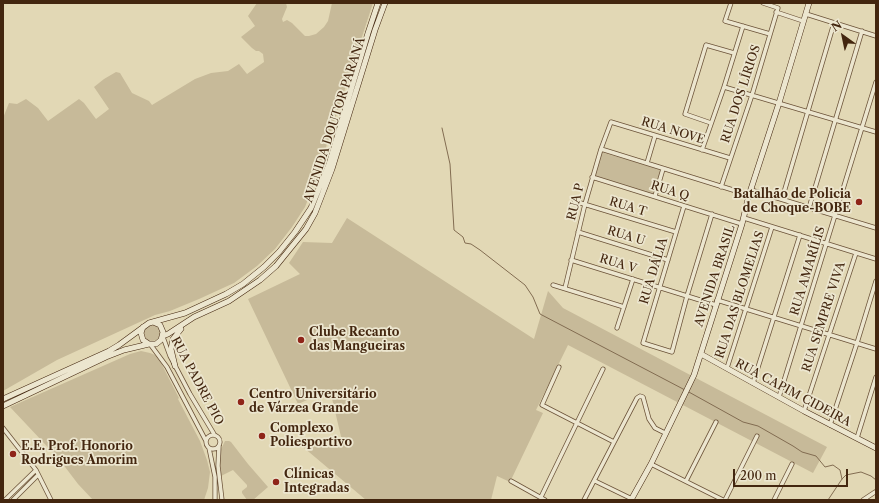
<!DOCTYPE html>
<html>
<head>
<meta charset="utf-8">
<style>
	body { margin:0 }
	#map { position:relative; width:879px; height:503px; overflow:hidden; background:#e2d8b5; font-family:"Libre Caslon Text",serif }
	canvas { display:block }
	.frame { position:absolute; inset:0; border:4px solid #43260f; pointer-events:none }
	.north { position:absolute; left:823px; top:16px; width:40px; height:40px; -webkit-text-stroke:3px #ece6cf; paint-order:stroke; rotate:327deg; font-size:11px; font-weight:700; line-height:16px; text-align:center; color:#43260f }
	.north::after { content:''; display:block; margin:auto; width:14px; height:18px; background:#43260f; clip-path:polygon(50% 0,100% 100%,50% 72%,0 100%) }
	.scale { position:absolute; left:733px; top:469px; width:115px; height:18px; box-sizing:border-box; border:2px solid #43260f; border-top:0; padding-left:5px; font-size:12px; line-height:14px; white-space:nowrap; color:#43260f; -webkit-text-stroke:3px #ece6cf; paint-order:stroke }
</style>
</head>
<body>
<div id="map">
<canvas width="879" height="503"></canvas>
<div class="frame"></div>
<div class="north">N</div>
<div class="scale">200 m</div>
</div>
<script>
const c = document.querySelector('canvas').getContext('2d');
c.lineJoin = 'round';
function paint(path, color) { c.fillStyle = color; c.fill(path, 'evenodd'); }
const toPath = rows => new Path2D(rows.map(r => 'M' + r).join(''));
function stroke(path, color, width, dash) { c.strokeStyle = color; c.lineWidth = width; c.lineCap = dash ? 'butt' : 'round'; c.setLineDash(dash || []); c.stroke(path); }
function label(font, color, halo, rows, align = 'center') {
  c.font = font + ' "Libre Caslon Text",serif'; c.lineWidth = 3.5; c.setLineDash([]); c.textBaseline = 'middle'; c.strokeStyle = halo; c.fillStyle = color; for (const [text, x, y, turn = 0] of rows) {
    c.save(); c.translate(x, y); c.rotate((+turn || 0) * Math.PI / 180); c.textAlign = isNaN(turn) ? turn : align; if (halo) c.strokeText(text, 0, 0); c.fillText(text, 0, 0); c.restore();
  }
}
const green = toPath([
	[257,3,286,3,287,7,282,19,283,22,287,20,292,23,305,36,309,36,316,34,324,27,328,21,332,3,373,3,314,184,305,207,292,227,275,249,257,266,234,283,199,299,170,311,155,315,57,360,3,391,3,118,9,103,17,104,26,99,38,108,48,121,79,99,84,103,96,119,109,109,94,87,104,79,116,72,120,73,132,93,149,101,152,105,195,79,211,73,228,71,239,64,247,74,264,62,263,54,259,51,256,51,252,48,241,37,255,26,248,16],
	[601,152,662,170,654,195,593,176],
	[347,218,534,339,548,291,563,308,827,447,813,473,568,345,536,410,543,413,510,482,497,476,491,500,366,500,303,447,343,445,330,390,298,404,248,299,300,274,289,263,303,242,332,243],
	'144 333a8 8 0 1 1 16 0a8 8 0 1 1-16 0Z',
	[141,351,150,353,155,355,160,361,179,398,178,399,200,441,207,460,210,472,208,488,204,500,93,500,78,484,59,459,10,407,130,354],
	[225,441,229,441,231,442,248,464,268,487,253,500,247,500,242,493,242,491,247,487,247,485,233,470,221,476,220,459,221,449]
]);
const stream = toPath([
	[442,128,450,164,454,230,463,237,465,243,471,244,480,250,525,285,533,297,540,314,685,390],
	[687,391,743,422,758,426,793,446,802,452,816,456,825,467,833,465,840,470,842,479],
	[828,500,842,479,846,475,861,472,871,476,876,480]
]);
const street = toPath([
	[731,3,725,21,770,34],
	[776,12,803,21],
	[806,14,876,36],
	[724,87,876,132],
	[711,123,685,114,706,45,734,53],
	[601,149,749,195],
	[702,150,724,87,743,26],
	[647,163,655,136],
	[592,177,742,224],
	[721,187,752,95,778,8,763,3],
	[751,190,876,228],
	[655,196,663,169],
	[782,199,834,23],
	[574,201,676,232],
	[684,206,643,343,672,352,687,296,712,214],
	[809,208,862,31],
	[744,218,876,259],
	[578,232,668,260],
	[571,260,716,305],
	[553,285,624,307],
	[565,288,585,204,601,149,611,122,730,158],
	[717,300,876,349],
	[617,328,633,279],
	[163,337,170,356,190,394,214,434],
	[150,344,167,367,206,441],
	[559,367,542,405,614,442],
	[727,368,772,227],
	[753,383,800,235],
	[779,397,876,82],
	[804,411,856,253],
	[830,425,857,343,876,281],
	[3,428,36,470,51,500],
	'206 442a7 7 0 1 1 14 0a7 7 0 1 1-14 0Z',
	[857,438,876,377],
	[219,446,218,466,222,500],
	[209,448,215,477,215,500],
	[651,464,723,500],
	[511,481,545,500],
	[595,481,632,499],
	[686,481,716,422],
	[541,497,603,369],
	[5,500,36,470],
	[13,500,38,475],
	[584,500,637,398,640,396,643,397,649,419,655,428,665,433],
	[725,500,757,436],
	[774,500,792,464],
	[863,500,875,492]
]);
const secondary = toPath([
	[143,327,141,333,143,340,149,344,156,344,161,340,163,332,160,325,153,322],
	[163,336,168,334,194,317,229,301,260,280,276,266,306,229,315,213,332,169,375,30,385,3],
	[701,354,804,411,876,448],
	[175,366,171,349,173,339,181,329],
	[3,399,109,351,119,345,149,323,185,313,226,294,243,284,264,267,279,252,295,232,311,208,329,164,368,33,378,3],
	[3,406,106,357,124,350,149,344],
	[631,500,651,464,694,375,742,224,749,195,779,103,809,3]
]);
const markers = [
	[859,202,4,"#8f2418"],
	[301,340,4,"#8f2418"],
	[241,402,4,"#8f2418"],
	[262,436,4,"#8f2418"],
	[13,454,4,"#8f2418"],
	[276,482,4,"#8f2418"]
];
const streetNames = [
	["RUA DOS LÍRIOS",741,94,-72],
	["AVENIDA DOUTOR PARANÁ",335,120,-72],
	["RUA NOVE",673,131,17],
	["RUA Q",670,191,17],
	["RUA P",576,202,-76],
	["RUA T",628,207,17],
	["RUA U",626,236,17],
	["RUA V",618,264,17],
	["RUA DÁLIA",654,271,-73],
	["RUA AMARÍLIS",808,271,-73],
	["AVENIDA BRASIL",715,276,-72],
	["RUA DAS BLOMELIAS",740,295,-72],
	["RUA SEMPRE VIVA",824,317,-72],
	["RUA PADRE PIO",197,381,62],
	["RUA CAPIM CIDEIRA",793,393,28]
];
const poiNames = [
	["Batalhão de Policia",851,195,"right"],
	["de Choque-BOBE",851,209,"right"],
	["Clube Recanto",309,333],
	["das Mangueiras",309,347],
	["Centro Universitário",249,395],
	["de Várzea Grande",249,409],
	["Complexo",270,429],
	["Poliesportivo",270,443],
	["E.E. Prof. Honorio",21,447],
	["Rodrigues Amorim",21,461],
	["Clínicas",284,475],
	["Integradas",284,489]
];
paint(green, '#c7ba99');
stroke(stream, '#826c51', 1);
stroke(street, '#6b5238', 5);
stroke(secondary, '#43260f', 6);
stroke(street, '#ece6cf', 3.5);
stroke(secondary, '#ece6cf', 5);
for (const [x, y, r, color] of markers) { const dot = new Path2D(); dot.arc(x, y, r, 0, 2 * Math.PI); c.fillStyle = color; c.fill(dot); stroke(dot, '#ece6cf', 1.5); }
label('12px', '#43260f', '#ece6cf', streetNames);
label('bold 12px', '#43260f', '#ece6cf', poiNames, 'left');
</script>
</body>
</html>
